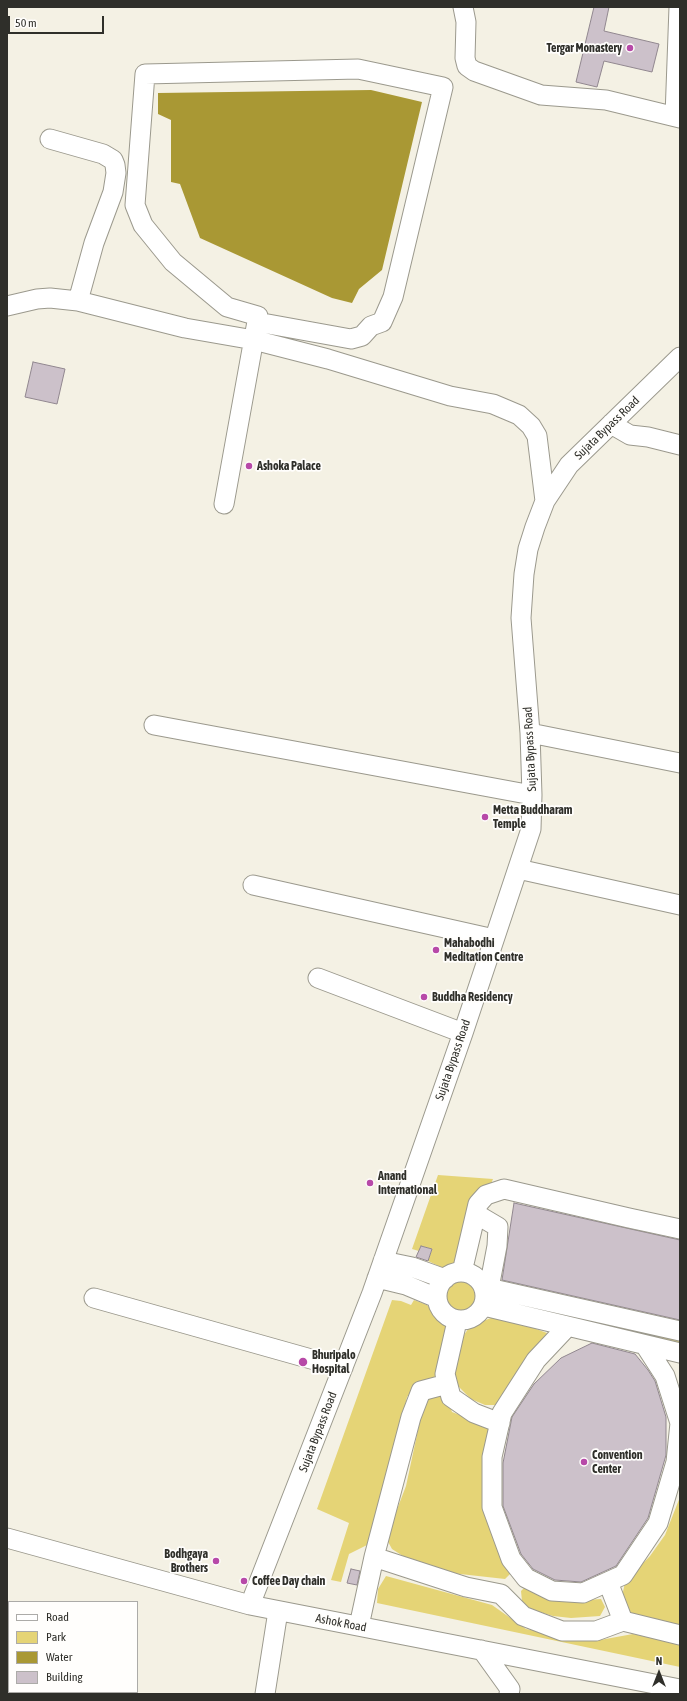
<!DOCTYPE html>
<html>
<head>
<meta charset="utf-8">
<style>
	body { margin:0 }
	#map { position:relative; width:687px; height:1701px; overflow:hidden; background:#f4f1e4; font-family:"Asap Condensed",sans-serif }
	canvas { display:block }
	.frame { position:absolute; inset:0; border:8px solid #2f2f2a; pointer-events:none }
	.legend { position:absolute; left:8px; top:1601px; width:130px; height:92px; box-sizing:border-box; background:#fffefc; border:1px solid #acaba8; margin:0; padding:5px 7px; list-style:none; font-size:12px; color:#2f2f2a }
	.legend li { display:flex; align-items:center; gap:8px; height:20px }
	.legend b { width:20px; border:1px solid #acaba8 }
	.north { position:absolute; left:639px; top:1653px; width:40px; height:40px; -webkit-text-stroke:3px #fffefc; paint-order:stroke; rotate:0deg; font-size:11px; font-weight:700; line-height:16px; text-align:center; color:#2f2f2a }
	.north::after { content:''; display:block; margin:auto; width:14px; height:18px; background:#2f2f2a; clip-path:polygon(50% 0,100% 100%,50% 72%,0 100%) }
	.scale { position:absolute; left:8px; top:16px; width:96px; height:18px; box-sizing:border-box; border:2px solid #2f2f2a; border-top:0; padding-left:5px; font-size:12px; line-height:14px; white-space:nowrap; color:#2f2f2a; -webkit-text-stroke:3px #fffefc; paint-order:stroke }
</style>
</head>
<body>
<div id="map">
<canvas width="687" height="1701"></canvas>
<div class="frame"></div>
<ul class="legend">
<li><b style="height:5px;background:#fff"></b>Road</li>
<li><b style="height:11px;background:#e5d476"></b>Park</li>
<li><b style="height:11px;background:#a99834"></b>Water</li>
<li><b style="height:11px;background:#ccc1ca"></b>Building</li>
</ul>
<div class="north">N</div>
<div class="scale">50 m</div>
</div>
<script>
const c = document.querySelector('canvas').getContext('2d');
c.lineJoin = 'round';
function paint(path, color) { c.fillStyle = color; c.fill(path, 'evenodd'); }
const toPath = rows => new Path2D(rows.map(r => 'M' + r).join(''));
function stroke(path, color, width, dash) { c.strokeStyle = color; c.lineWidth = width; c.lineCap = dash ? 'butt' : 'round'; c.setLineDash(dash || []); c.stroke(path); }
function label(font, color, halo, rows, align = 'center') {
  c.font = font + ' "Asap Condensed",sans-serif'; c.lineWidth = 3.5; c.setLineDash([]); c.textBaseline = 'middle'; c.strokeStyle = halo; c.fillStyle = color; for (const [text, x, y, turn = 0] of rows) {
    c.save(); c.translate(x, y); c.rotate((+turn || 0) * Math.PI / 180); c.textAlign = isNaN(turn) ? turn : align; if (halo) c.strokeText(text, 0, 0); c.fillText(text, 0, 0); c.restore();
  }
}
const green = toPath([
	[438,1175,493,1179,458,1264,443,1268,428,1261,432,1249,421,1246,419,1251,412,1249],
	'445 1296a16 16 0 1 1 32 0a16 16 0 1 1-32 0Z',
	[496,1297,680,1338,680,1346,494,1302],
	[392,1300,401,1301,411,1305,414,1300,427,1305,444,1324,447,1330,438,1360,439,1369,434,1378,419,1383,407,1397,395,1453,369,1544,349,1554,341,1582,331,1580,349,1523,317,1509],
	[491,1318,509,1319,547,1333,537,1354,498,1405,485,1405,471,1399,457,1385,453,1370,460,1341,470,1326],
	[441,1394,450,1406,452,1412,491,1427,486,1455,511,1573,505,1579,451,1573,406,1558,392,1549,386,1538,406,1486,421,1416,422,1400],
	[680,1497,680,1625,629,1613,622,1597,625,1582,650,1556,665,1535],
	[386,1576,492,1605,526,1629,578,1639,600,1640,633,1634,680,1644,680,1667,377,1603,378,1589],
	[526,1586,586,1600,601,1599,605,1607,600,1616,571,1618,553,1616,530,1609,522,1601,521,1591]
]);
const water = toPath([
	[371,90,422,102,382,270,359,289,352,303,332,298,200,238,180,184,171,182,171,120,158,114,158,93]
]);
const building = toPath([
	[594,7,609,7,604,31,659,44,652,72,604,61,597,87,576,82,594,7],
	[33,362,65,369,57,404,25,397,33,362],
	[514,1203,680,1240,680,1320,502,1280,514,1203],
	[421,1246,432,1249,428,1261,416,1257,421,1246],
	[592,1343,635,1354,648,1370,655,1381,666,1417,666,1455,648,1518,616,1566,581,1582,555,1580,533,1569,521,1554,503,1506,503,1463,512,1417,534,1384,561,1358,592,1343],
	[351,1569,360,1571,357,1585,347,1583,351,1569]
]);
const minor = toPath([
	[463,7,466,22,465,58,467,66,474,71,541,95,606,100,680,118],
	[675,116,679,7],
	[50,139,103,154,113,160,115,165,116,173,113,192,94,243,78,301],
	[7,306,37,299,50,298,78,301,185,328,254,340,328,359,450,396,493,404,519,415,531,426,537,436,545,501],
	[611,424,630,435,648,437,680,445],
	[224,504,258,316,227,307,173,262,143,225,135,205,145,74,358,69,443,87,393,297,382,322,371,326,362,336,351,339,257,322],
	[154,725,532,795],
	[530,733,680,763],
	[518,869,680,905],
	[253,885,494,939],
	[318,978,463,1033],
	[476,1214,498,1227,497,1246,489,1288],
	[383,1261,412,1267,445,1279],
	'437 1296a24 24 0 1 1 48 0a24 24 0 1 1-48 0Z',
	[462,1272,478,1204,486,1195,504,1189,629,1218,680,1229],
	[377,1278,406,1285,437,1298],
	[484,1287,680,1331],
	[94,1298,343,1368],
	[484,1306,680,1353],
	[457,1321,445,1374,451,1397,474,1413,500,1423],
	[568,1326,536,1360,502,1413,492,1457,492,1507,511,1559,526,1578,552,1591,583,1593,623,1575,658,1523,676,1462,680,1423,665,1376,645,1345],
	[447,1384,421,1391,411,1417,374,1557,466,1587,501,1594,523,1616,562,1631,596,1631,623,1621,680,1635],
	[7,1538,250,1605,680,1689],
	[608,1582,623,1621],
	[250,1605,372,1293,463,1033,531,829,532,795,530,733,521,618,524,574,528,549,535,527,545,501,569,465,680,357],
	[359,1626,374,1557],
	[482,1650,510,1689,509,1694],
	[265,1694,278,1611]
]);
const markers = [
	[630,48,4,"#b749a8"],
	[249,466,4,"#b749a8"],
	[485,817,4,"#b749a8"],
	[436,950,4,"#b749a8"],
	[424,997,4,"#b749a8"],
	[370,1183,4,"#b749a8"],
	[303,1362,5,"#b749a8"],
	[584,1462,4,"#b749a8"],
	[216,1561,4,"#b749a8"],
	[244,1581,4,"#b749a8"]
];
const poiNames = [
	["Tergar Monastery",622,48,"right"],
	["Ashoka Palace",257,466],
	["Metta Buddharam",493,810],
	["Temple",493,824],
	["Mahabodhi",444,943],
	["Meditation Centre",444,957],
	["Buddha Residency",432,997],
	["Anand",378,1176],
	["International",378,1190],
	["Bhuripalo",312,1355],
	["Hospital",312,1369],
	["Convention",592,1455],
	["Center",592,1469],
	["Bodhgaya",208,1554,"right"],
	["Brothers",208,1568,"right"],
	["Coffee Day chain",252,1581]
];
const streetNames = [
	["Sujata Bypass Road",607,428,-44],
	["Sujata Bypass Road",530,749,-93],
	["Sujata Bypass Road",453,1060,-71],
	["Sujata Bypass Road",318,1432,-69],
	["Ashok Road",341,1623,11]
];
paint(green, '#e5d476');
paint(water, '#a99834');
paint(building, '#ccc1ca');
stroke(building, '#91878f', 1);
stroke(minor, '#9b998d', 21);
stroke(minor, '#fff', 19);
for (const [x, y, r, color] of markers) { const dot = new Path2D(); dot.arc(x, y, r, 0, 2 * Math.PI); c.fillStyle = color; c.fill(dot); stroke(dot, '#fffefc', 1.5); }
label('bold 12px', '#2f2f2a', '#fffefc', poiNames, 'left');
label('12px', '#2f2f2a', '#fffefc', streetNames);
</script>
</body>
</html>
